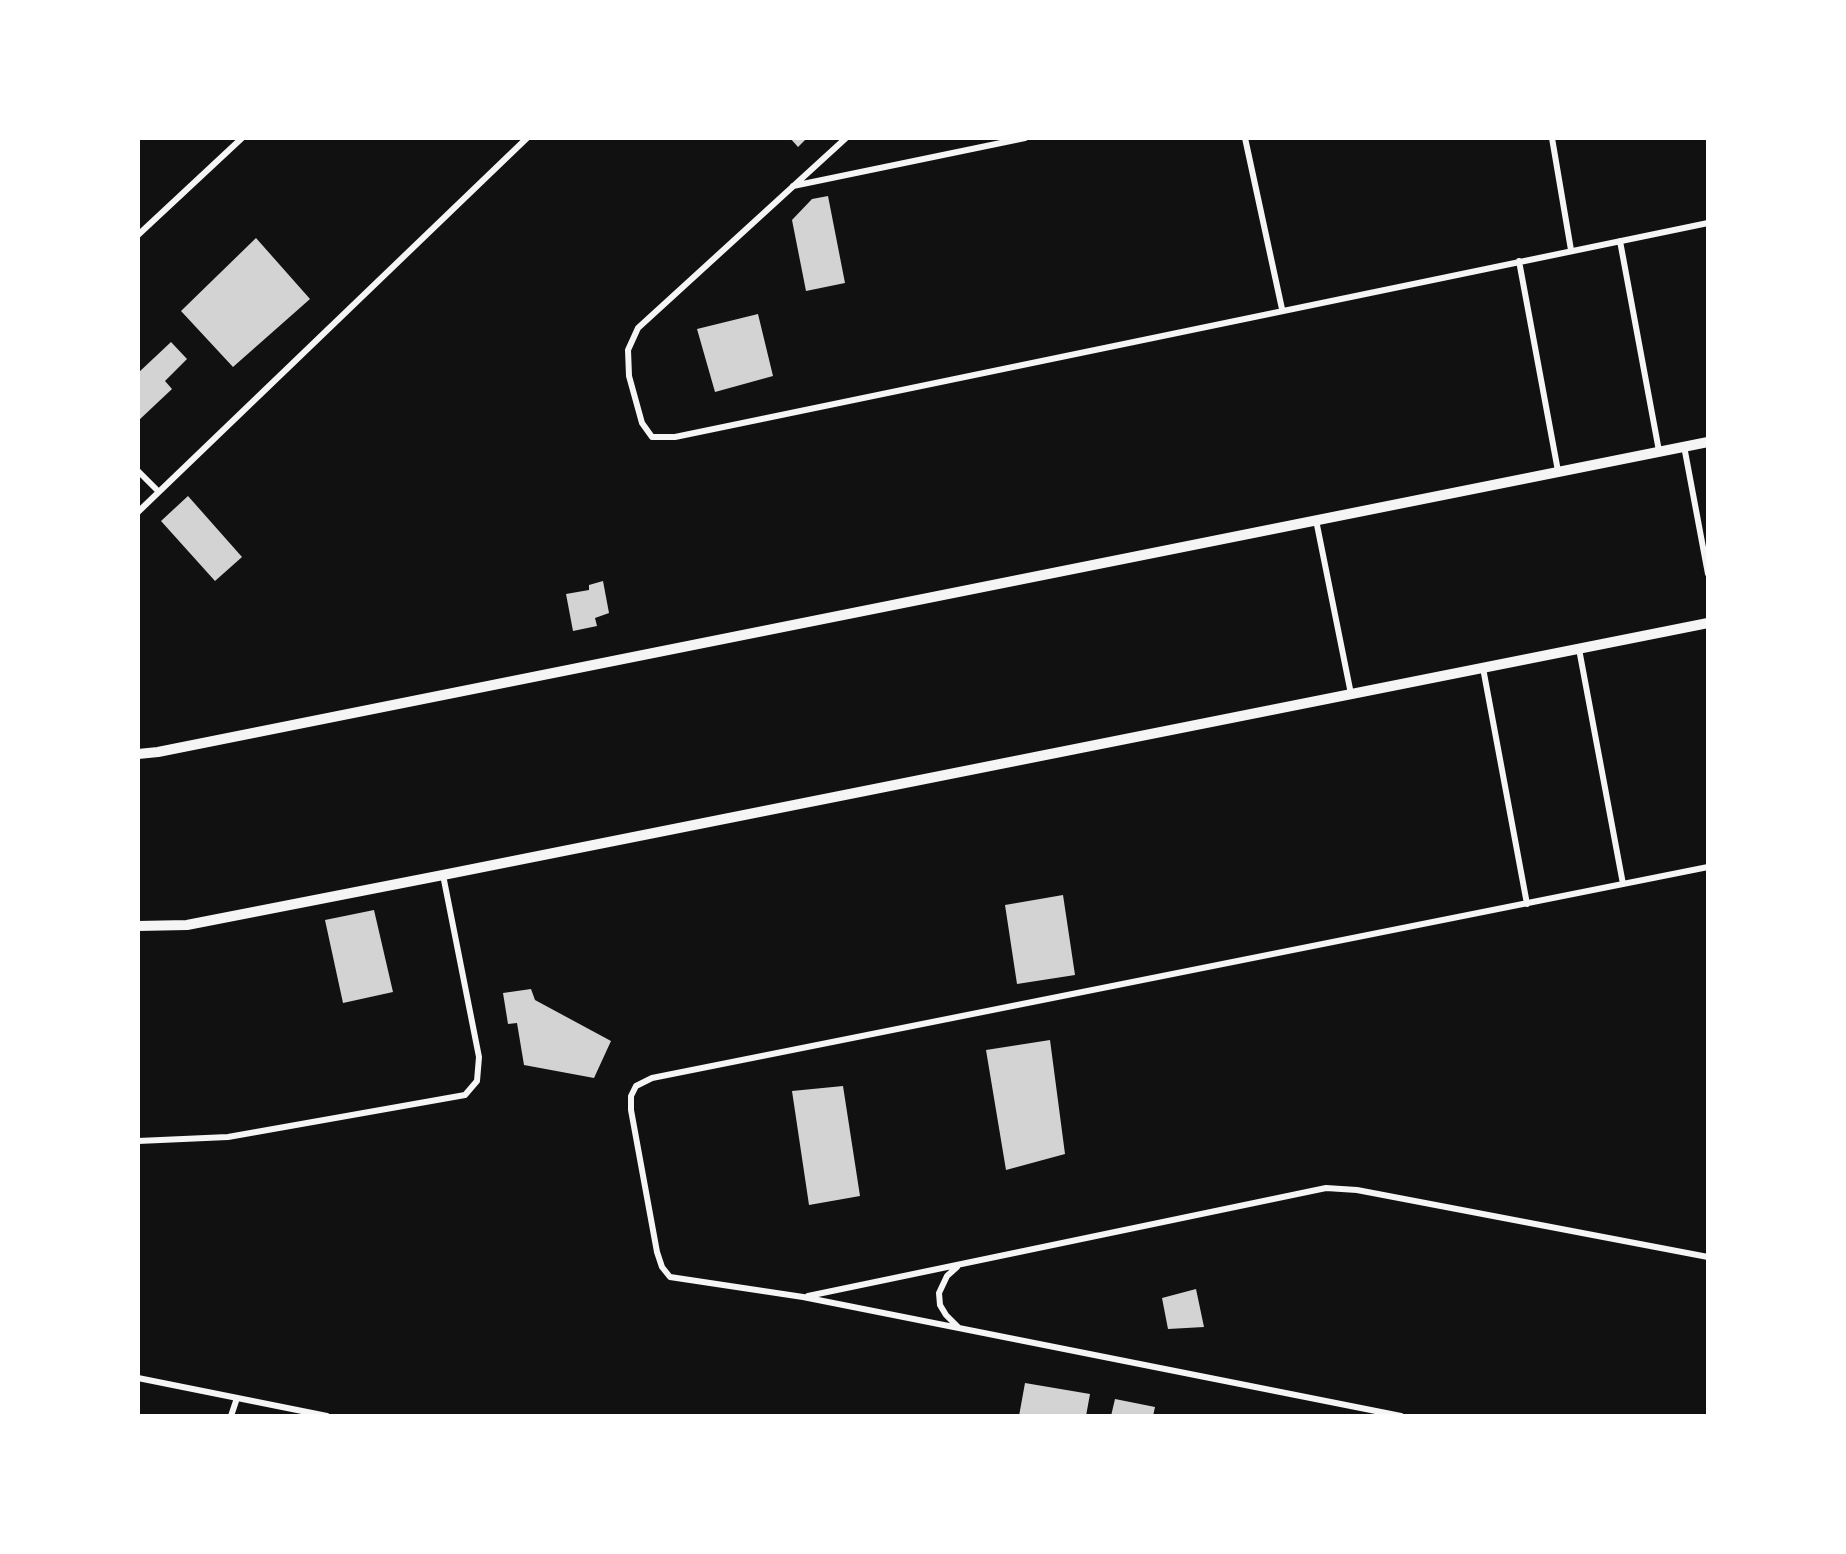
<!DOCTYPE html>
<html>
<head>
<meta charset="utf-8">
<style>
	body { margin:0 }
	#map { position:relative; width:1846px; height:1554px; overflow:hidden; background:#111; font-family:"Noto Sans",sans-serif }
	canvas { display:block }
	.frame { position:absolute; inset:0; border:140px solid #fff; pointer-events:none }
</style>
</head>
<body>
<div id="map">
<canvas width="1846" height="1554"></canvas>
<div class="frame"></div>
</div>
<script>
const c = document.querySelector('canvas').getContext('2d');
c.lineJoin = 'round';
function paint(path, color) { c.fillStyle = color; c.fill(path, 'evenodd'); }
const toPath = rows => new Path2D(rows.map(r => 'M' + r).join(''));
function stroke(path, color, width, dash) { c.strokeStyle = color; c.lineWidth = width; c.lineCap = dash ? 'butt' : 'round'; c.setLineDash(dash || []); c.stroke(path); }
const building = toPath([
	[790,138,807,138,798,147],
	[828,196,845,283,806,291,792,220,812,199],
	[256,238,310,299,233,367,181,311],
	[758,314,773,376,715,392,697,329],
	[171,342,187,359,165,381,172,389,138,421,138,373],
	[188,496,242,557,215,581,161,521],
	[603,581,609,613,595,618,597,626,573,631,566,594,589,590,589,585],
	[1063,895,1075,975,1017,984,1005,905],
	[374,910,393,992,343,1003,325,920],
	[531,989,535,1000,611,1041,594,1078,524,1065,517,1023,508,1024,503,993],
	[1050,1040,1065,1154,1006,1170,986,1050],
	[843,1086,860,1196,809,1205,792,1091],
	[1196,1289,1204,1327,1168,1329,1162,1298],
	[1025,1383,1090,1394,1086,1416,1019,1416],
	[1115,1399,1155,1407,1153,1416,1111,1416]
]);
const minor = toPath([
	[846,138,638,328,628,350,629,376,642,423,652,437,675,437,1708,223],
	[1245,138,1282,309],
	[1552,138,1571,250],
	[793,186,1025,138],
	[138,235,242,138],
	[1620,241,1659,451],
	[1519,261,1558,471],
	[1684,446,1708,574],
	[138,471,159,492],
	[138,512,527,138],
	[1316,520,1351,694],
	[1579,649,1623,884],
	[1483,668,1527,904],
	[138,1141,228,1137,465,1095,477,1081,479,1057,443,875],
	[957,1267,947,1276,939,1293,940,1305,946,1315,958,1327],
	[808,1296,1326,1188,1357,1190,1708,1257],
	[138,1378,327,1416],
	[231,1416,237,1398],
	[1401,1416,803,1297,670,1277,662,1267,657,1252,631,1110,631,1096,636,1086,652,1078,1708,867]
]);
const tertiary = toPath([
	[138,754,158,752,1708,442],
	[138,926,187,925,443,875,1708,623]
]);
paint(building, '#d3d3d3');
stroke(minor, '#f5f5f5', 6);
stroke(tertiary, '#f5f5f5', 10);
</script>
</body>
</html>
